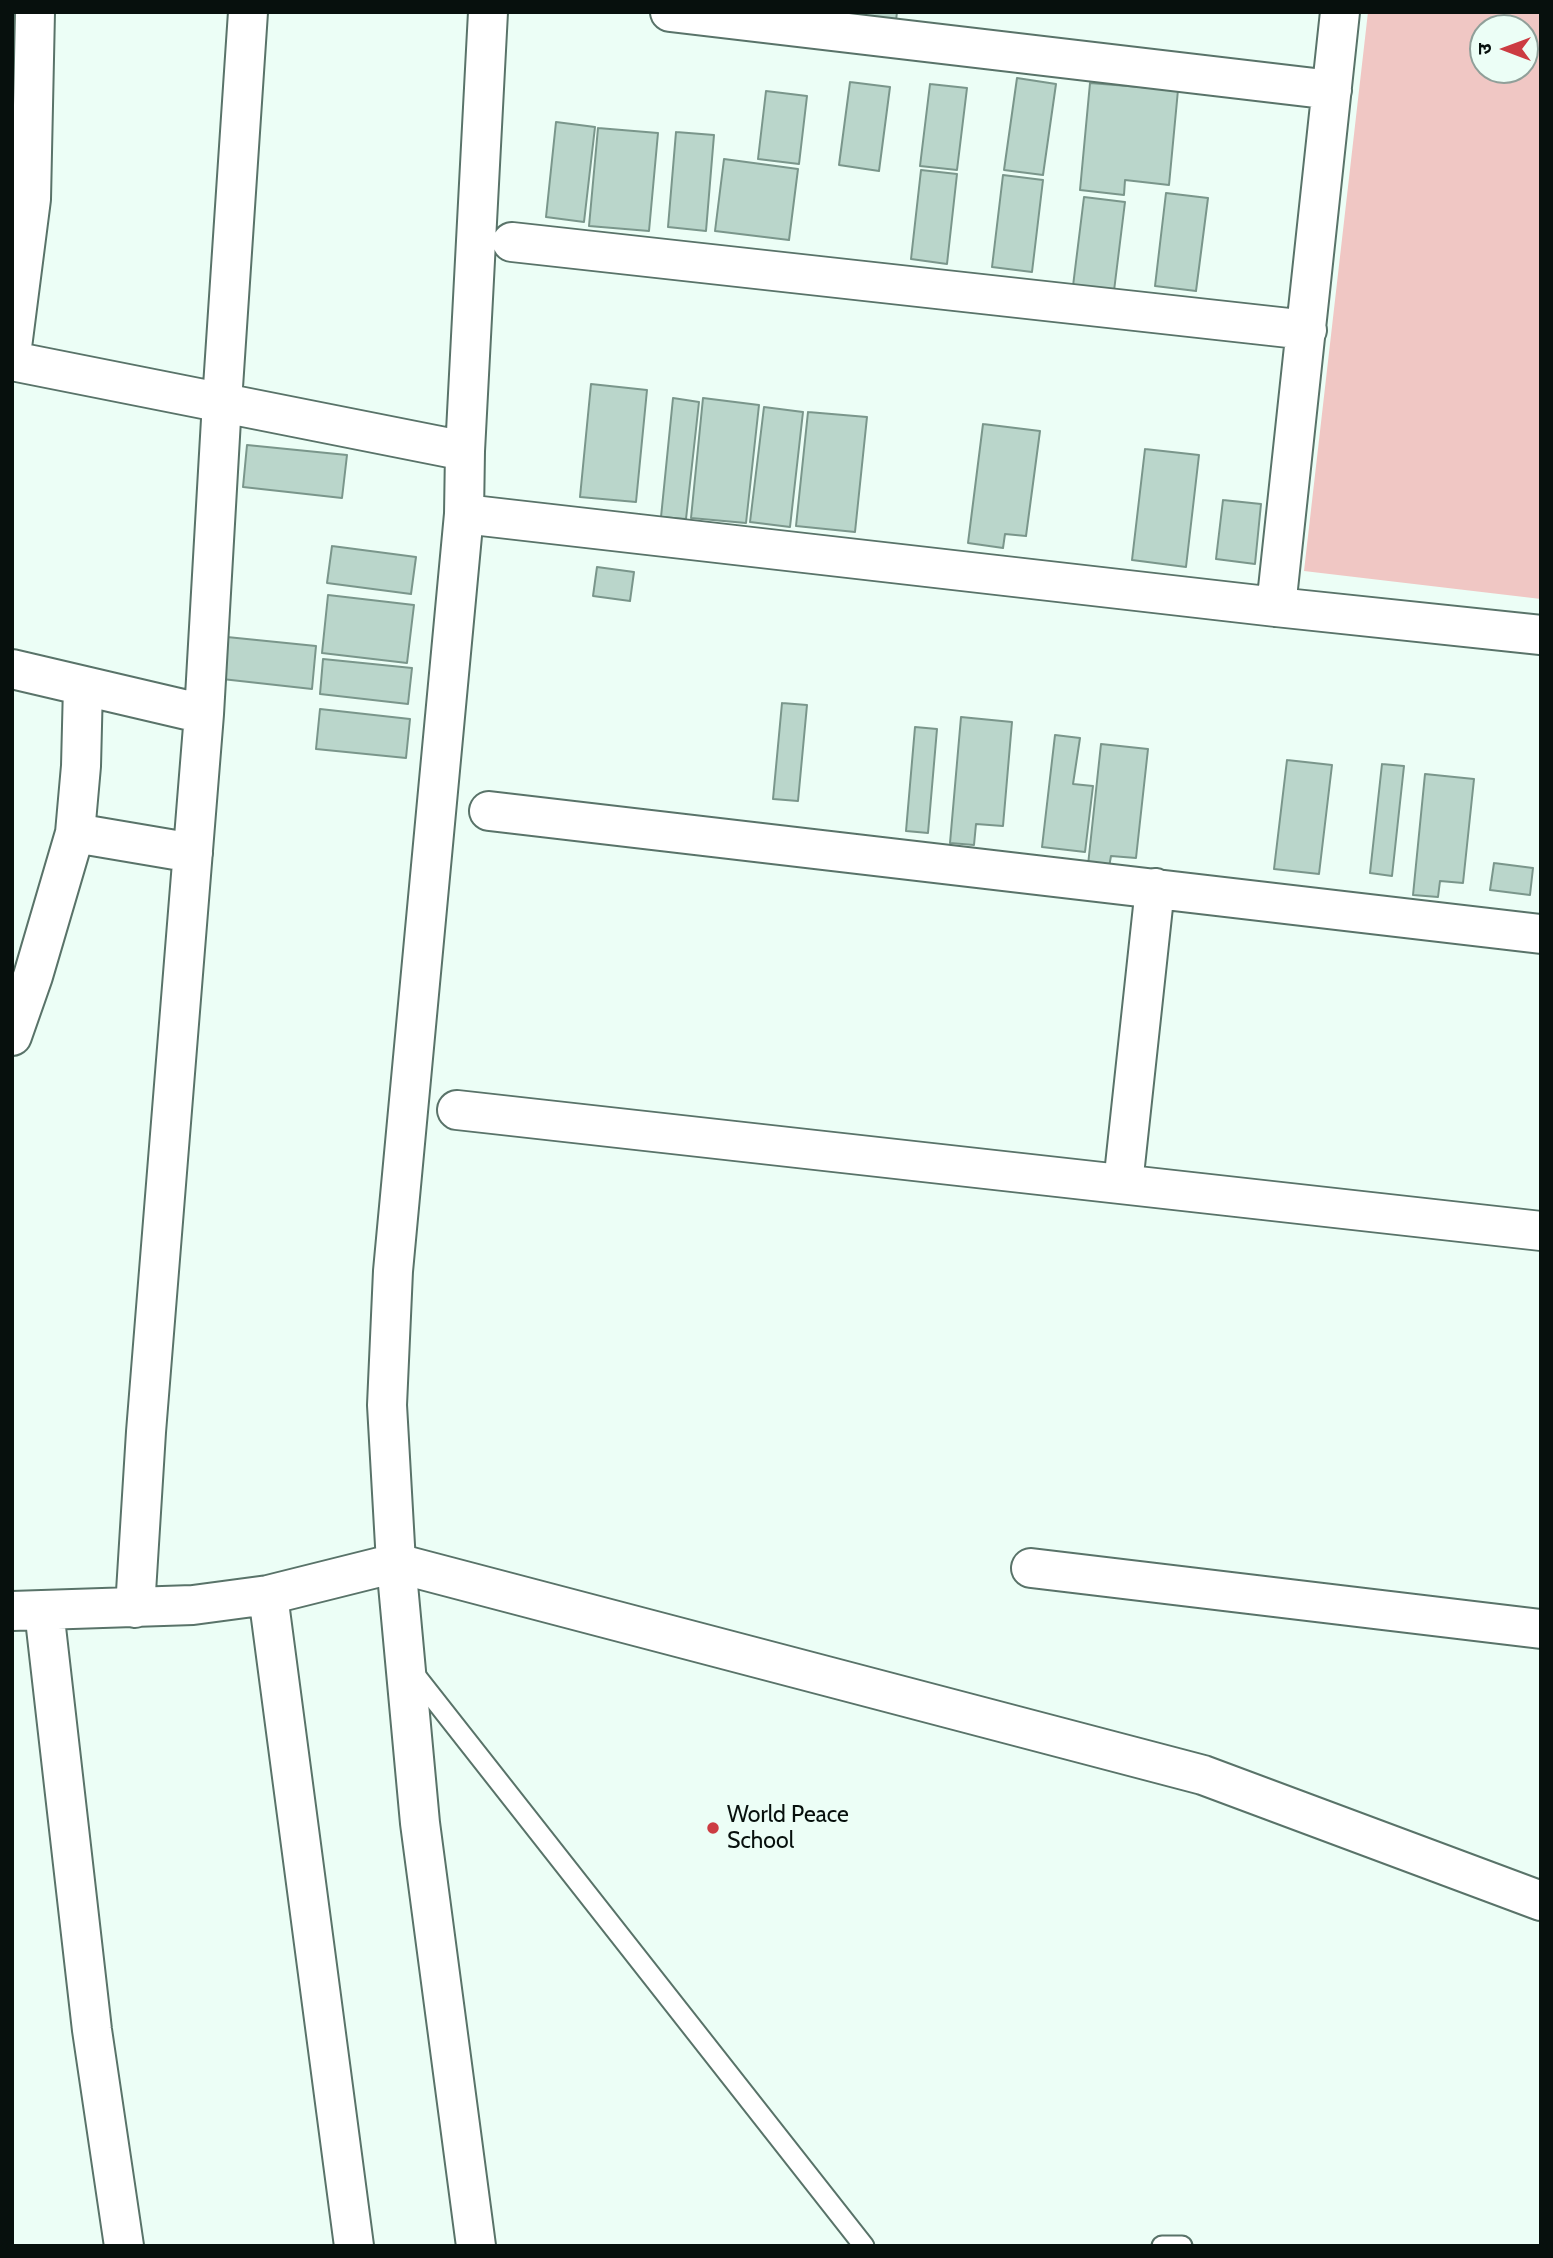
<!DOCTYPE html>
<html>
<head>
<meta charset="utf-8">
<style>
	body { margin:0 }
	#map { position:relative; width:1553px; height:2258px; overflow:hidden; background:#ecfef6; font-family:Cabin,"Noto Sans Devanagari",sans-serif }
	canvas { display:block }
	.frame { position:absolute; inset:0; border:14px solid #07100d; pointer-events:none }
	.north { position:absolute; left:1469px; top:14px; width:70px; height:70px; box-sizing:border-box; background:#ecfef6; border:2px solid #909f99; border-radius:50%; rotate:270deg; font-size:19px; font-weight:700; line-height:28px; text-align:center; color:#07100d }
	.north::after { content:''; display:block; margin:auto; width:24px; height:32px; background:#cc3c42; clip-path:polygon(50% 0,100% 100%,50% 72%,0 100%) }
</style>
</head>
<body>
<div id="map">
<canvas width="1553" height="2258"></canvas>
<div class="frame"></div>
<div class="north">उ</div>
</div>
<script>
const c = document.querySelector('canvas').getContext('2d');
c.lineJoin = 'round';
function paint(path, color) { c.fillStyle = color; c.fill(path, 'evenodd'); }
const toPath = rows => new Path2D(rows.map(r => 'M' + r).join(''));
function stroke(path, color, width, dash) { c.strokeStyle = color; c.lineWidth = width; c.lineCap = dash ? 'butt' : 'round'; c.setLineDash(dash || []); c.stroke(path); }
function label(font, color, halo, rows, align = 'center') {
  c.font = font + ' Cabin,sans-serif'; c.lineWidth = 6; c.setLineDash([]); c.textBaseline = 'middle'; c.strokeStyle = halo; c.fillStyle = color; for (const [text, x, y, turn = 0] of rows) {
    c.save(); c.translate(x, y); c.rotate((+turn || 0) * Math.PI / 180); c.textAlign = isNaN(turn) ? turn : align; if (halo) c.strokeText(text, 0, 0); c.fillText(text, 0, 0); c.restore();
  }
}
const green = toPath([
	[1368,12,1541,12,1541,599,1304,571],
	[1483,28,1525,28,1525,70,1483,70]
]);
const building = toPath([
	[858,12,897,12,896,21,858,16,858,12],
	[1017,78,1056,84,1043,175,1004,170,1017,78],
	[850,82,890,87,879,171,839,165,850,82],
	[1090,83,1178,90,1169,185,1125,180,1124,195,1080,190,1090,83],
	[930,84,967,88,957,170,920,166,930,84],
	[766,91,807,96,799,164,758,159,766,91],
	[556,122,595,127,584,222,546,217,556,122],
	[598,128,658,133,649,231,589,226,598,128],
	[676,132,714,135,706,231,668,227,676,132],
	[724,159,798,169,789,240,715,231,724,159],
	[921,170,957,174,947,264,911,259,921,170],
	[1003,175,1043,180,1032,272,992,267,1003,175],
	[1166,193,1208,198,1196,291,1155,286,1166,193],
	[1084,197,1125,202,1113,299,1072,294,1084,197],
	[591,384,647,390,636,502,580,497,591,384],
	[673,398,699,402,686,519,661,517,673,398],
	[703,398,759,405,746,523,691,518,703,398],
	[764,407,803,412,790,527,750,522,764,407],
	[808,412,867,417,855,532,796,526,808,412],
	[983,424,1040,431,1026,536,1005,534,1003,548,968,543,983,424],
	[247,445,347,455,342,498,243,487,247,445],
	[1145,449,1199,455,1186,567,1132,560,1145,449],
	[1223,500,1261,504,1255,564,1216,559,1223,500],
	[332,546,416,557,411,594,327,583,332,546],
	[597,567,634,572,630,601,593,596,597,567],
	[328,595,414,605,407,663,322,653,328,595],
	[227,637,316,646,312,689,222,679,227,637],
	[323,659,412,668,408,704,320,694,323,659],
	[782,703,807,705,798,801,773,799,782,703],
	[320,709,410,719,406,758,316,749,320,709],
	[961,717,1012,722,1003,826,976,824,974,845,950,843,961,717],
	[915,727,937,729,928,833,906,831,915,727],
	[1055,735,1080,738,1073,784,1093,786,1085,852,1042,847,1055,735],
	[1101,744,1148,749,1136,858,1111,856,1109,867,1088,865,1101,744],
	[1287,760,1332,765,1319,874,1274,869,1287,760],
	[1382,764,1404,766,1392,876,1370,873,1382,764],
	[1425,774,1474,779,1463,883,1440,881,1438,897,1413,895,1425,774],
	[1494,863,1533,868,1530,895,1490,890,1494,863]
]);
const service = toPath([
	[412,1671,864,2246],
	[1162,2246,1182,2246]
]);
const minor = toPath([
	[670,12,1332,90],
	[512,242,1307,330],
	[12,347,31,199,35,12],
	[12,361,465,451],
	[464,514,1276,607,1541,635],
	[1276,607,1340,12],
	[12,669,204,714],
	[489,811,1541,934],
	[75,833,193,853],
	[12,1036,33,976,75,833,81,766,83,686],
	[457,1110,1541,1231],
	[1123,1184,1155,888],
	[1031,1568,1541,1629],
	[268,1595,354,2246],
	[135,1608,146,1432,204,714,222,402,248,12],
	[44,1610,92,2030,124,2246],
	[12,1611,193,1605,268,1595,396,1563],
	[476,2246,420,1823,396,1563,387,1405,393,1271,464,514,465,451,488,12]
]);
const tertiary = toPath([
	[396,1563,1203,1775,1541,1901]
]);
const markers = [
	[713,1828,7,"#cc3c42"]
];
const poiNames = [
	["World Peace",727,1815],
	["School",727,1841]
];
paint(green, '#f0c7c4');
paint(building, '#bad6cb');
stroke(building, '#7a968b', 2);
stroke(service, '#597369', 23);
stroke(minor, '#597369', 42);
stroke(tertiary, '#597369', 42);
stroke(service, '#fff', 19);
stroke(minor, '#fff', 38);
stroke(tertiary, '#fff', 38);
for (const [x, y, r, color] of markers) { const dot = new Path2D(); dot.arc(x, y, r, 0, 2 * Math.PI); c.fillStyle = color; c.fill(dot); stroke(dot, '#ecfef6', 2.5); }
label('23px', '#07100d', '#ecfef6', poiNames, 'left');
</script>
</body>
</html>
